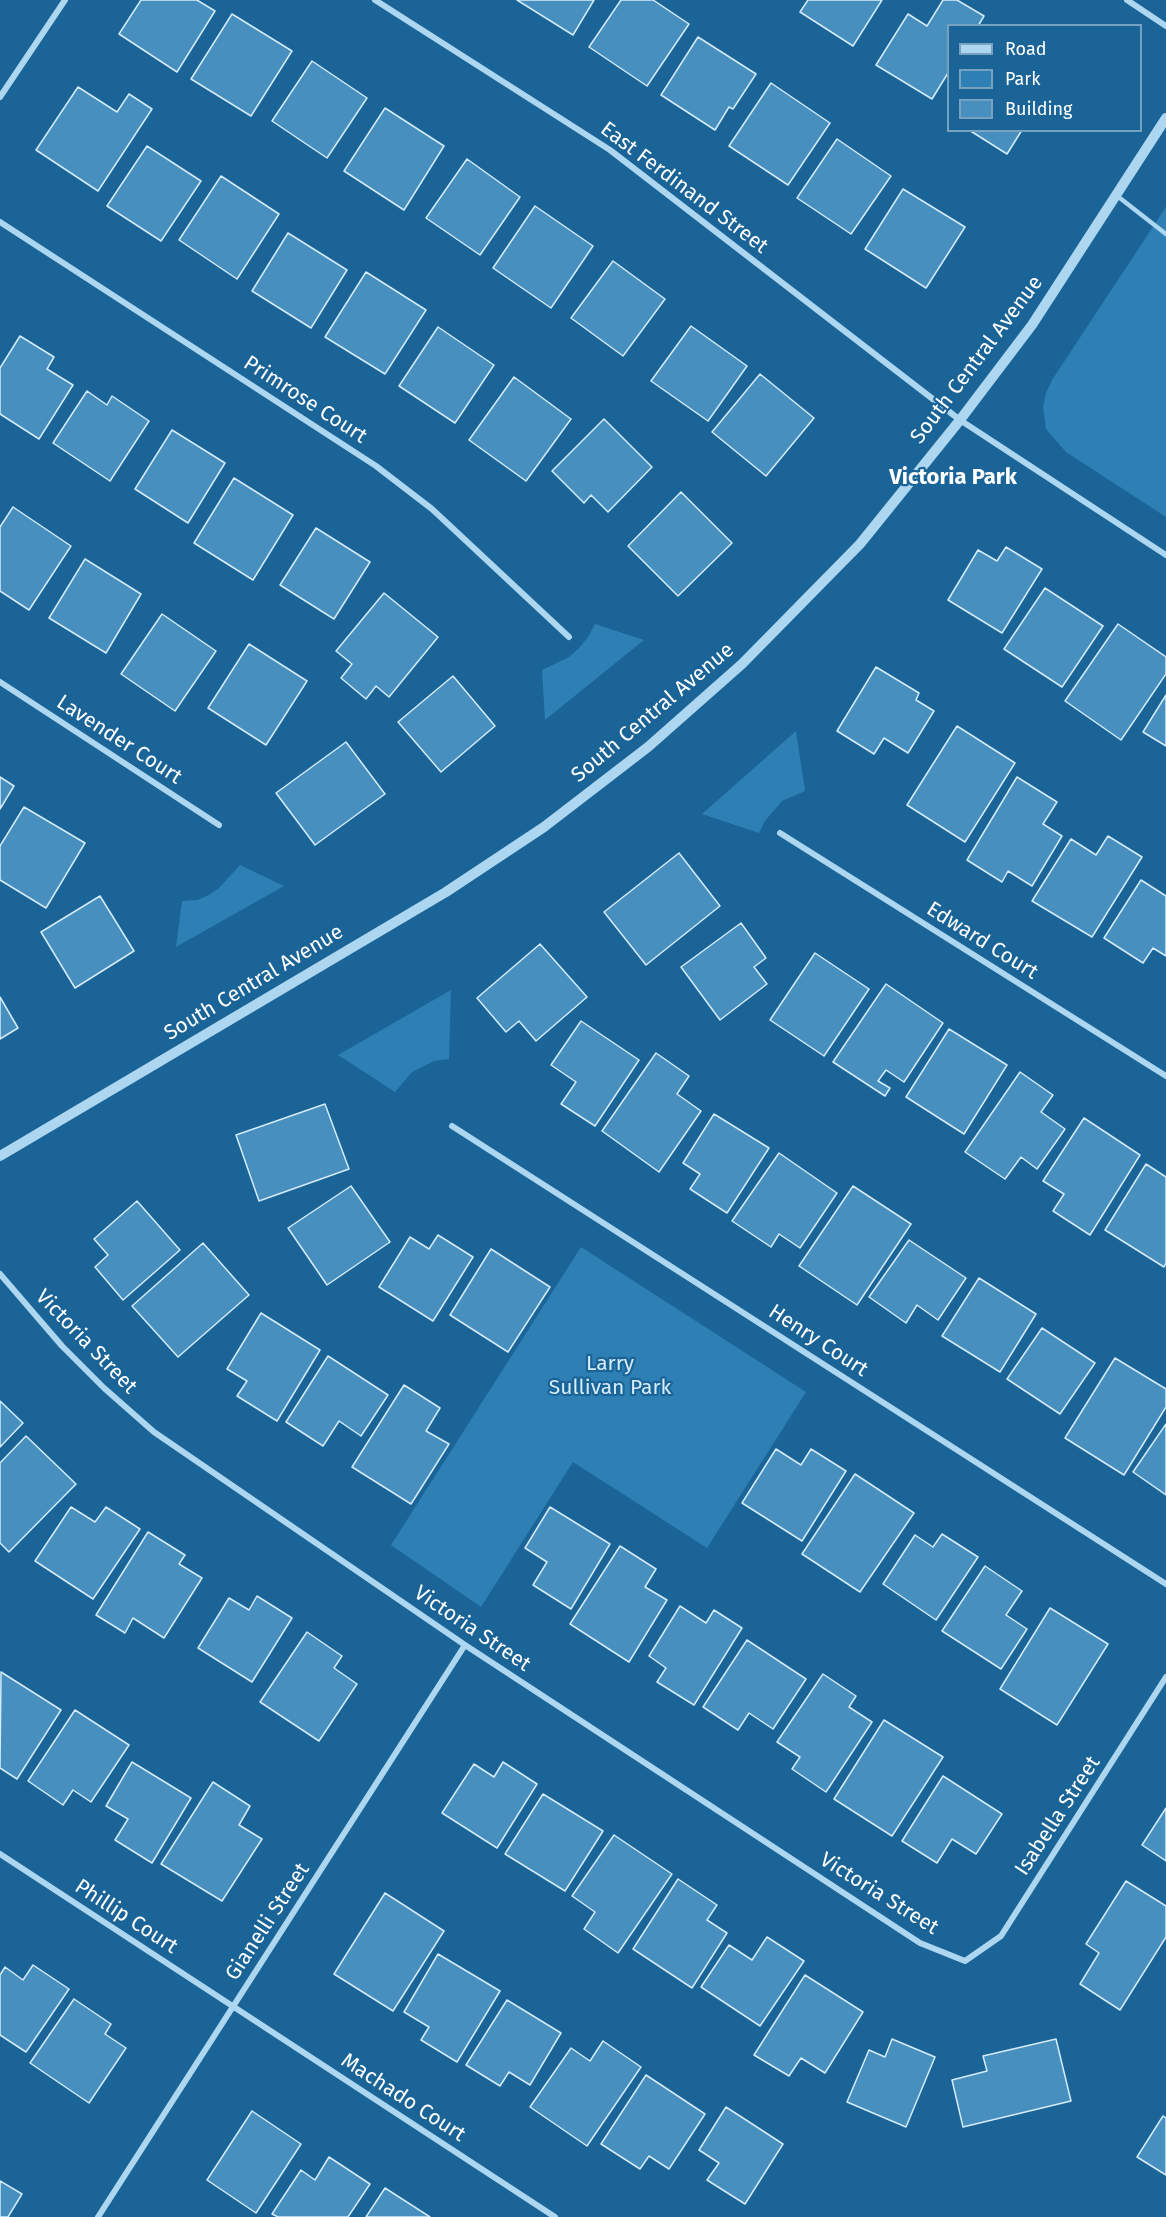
<!DOCTYPE html>
<html>
<head>
<meta charset="utf-8">
<style>
	body { margin:0 }
	#map { position:relative; width:1166px; height:2217px; overflow:hidden; background:#1a6497; font-family:"Fira Sans",sans-serif }
	canvas { display:block }
	.legend { position:absolute; left:947px; top:24px; width:195px; height:108px; box-sizing:border-box; background:#1a6497; border:2px solid #76a2c1; margin:0; padding:8px 10px; list-style:none; font-size:18px; color:#fff }
	.legend li { display:flex; align-items:center; gap:12px; height:30px }
	.legend b { width:30px; border:2px solid #76a2c1 }
</style>
</head>
<body>
<div id="map">
<canvas width="1166" height="2217"></canvas>
<ul class="legend">
<li><b style="height:8px;background:#add6f0"></b>Road</li>
<li><b style="height:16px;background:#2e7fb4"></b>Park</li>
<li><b style="height:16px;background:#478fbf"></b>Building</li>
</ul>
</div>
<script>
const c = document.querySelector('canvas').getContext('2d');
c.lineJoin = 'round';
function paint(path, color) { c.fillStyle = color; c.fill(path, 'evenodd'); }
const toPath = rows => new Path2D(rows.map(r => 'M' + r).join(''));
function stroke(path, color, width, dash) { c.strokeStyle = color; c.lineWidth = width; c.lineCap = dash ? 'butt' : 'round'; c.setLineDash(dash || []); c.stroke(path); }
function label(font, color, halo, rows, align = 'center') {
  c.font = font + ' "Fira Sans",sans-serif'; c.lineWidth = 4.5; c.setLineDash([]); c.textBaseline = 'middle'; c.strokeStyle = halo; c.fillStyle = color; for (const [text, x, y, turn = 0] of rows) {
    c.save(); c.translate(x, y); c.rotate((+turn || 0) * Math.PI / 180); c.textAlign = isNaN(turn) ? turn : align; if (halo) c.strokeText(text, 0, 0); c.fillText(text, 0, 0); c.restore();
  }
}
const green = toPath([
	[1166,207,1166,517,1066,452,1046,429,1043,407,1046,393,1052,380],
	[595,624,644,640,545,720,542,670,569,657,579,648,588,637],
	[796,731,805,791,782,801,765,821,759,833,702,814],
	[240,865,284,886,176,947,182,901,197,900,209,895,219,888],
	[451,990,449,1059,434,1061,412,1072,395,1092,338,1055],
	[581,1247,806,1392,707,1548,573,1462,481,1607,391,1545]
]);
const building = toPath([
	[141,0,197,0,215,11,177,72,119,34,141,0],
	[517,0,594,0,573,35,517,0],
	[621,0,653,0,689,24,647,86,589,47,621,0],
	[808,0,882,0,853,46,800,12,808,0],
	[943,0,957,0,984,16,978,26,948,26,948,73,932,99,876,65,908,14,927,26,943,0],
	[232,14,292,51,251,116,191,79,232,14],
	[698,37,756,74,733,109,729,107,715,130,661,95,698,37],
	[312,61,367,98,327,158,272,121,312,61],
	[771,83,830,123,788,185,729,146,771,83],
	[78,87,117,112,129,94,152,109,98,191,36,150,78,87],
	[385,108,444,146,404,210,344,171,385,108],
	[969,130,1022,130,1007,154,969,130],
	[837,139,891,176,851,234,797,198,837,139],
	[147,146,201,181,161,241,107,206,147,146],
	[467,159,520,197,480,255,426,218,467,159],
	[221,176,279,214,237,279,179,240,221,176],
	[903,189,965,227,926,288,865,249,903,189],
	[535,206,593,246,551,308,493,268,535,206],
	[288,233,347,270,311,328,252,291,288,233],
	[613,261,665,299,623,356,571,318,613,261],
	[366,272,426,310,385,374,325,337,366,272],
	[691,326,747,366,708,421,651,381,691,326],
	[438,327,494,365,455,423,399,386,438,327],
	[20,336,54,357,47,369,73,385,39,439,0,414,0,368,20,336],
	[760,374,814,418,766,476,712,432,760,374],
	[514,377,571,419,526,481,469,440,514,377],
	[87,391,107,405,112,396,149,421,110,481,53,443,87,391],
	[604,419,652,467,608,512,591,495,584,503,552,471,604,419],
	[172,430,225,463,188,523,135,489,172,430],
	[234,478,293,515,253,580,194,543,234,478],
	[681,492,732,543,678,596,628,546,681,492],
	[13,507,71,546,29,610,0,591,0,527,13,507],
	[316,528,370,562,334,619,280,585,316,528],
	[1006,547,1042,569,1002,633,948,600,978,550,997,561,1006,547],
	[85,559,141,594,106,653,49,618,85,559],
	[1045,588,1103,626,1062,687,1004,649,1045,588],
	[384,593,438,637,389,697,376,686,366,699,341,678,352,664,336,651,384,593],
	[162,614,216,651,175,711,121,674,162,614],
	[1118,624,1166,657,1166,674,1121,740,1065,701,1118,624],
	[249,644,307,681,266,745,208,708,249,644],
	[876,667,919,693,916,700,934,711,908,753,884,738,874,754,837,731,876,667],
	[453,676,495,726,441,772,398,722,453,676],
	[1166,695,1166,746,1143,732,1166,695],
	[957,726,1015,763,965,842,907,805,957,726],
	[346,742,385,794,315,845,276,793,346,742],
	[0,777,14,786,0,809,0,777],
	[1017,777,1057,802,1043,824,1062,836,1032,886,1008,871,1002,882,967,860,1017,777],
	[24,807,85,843,46,908,0,880,0,846,24,807],
	[1108,836,1142,857,1092,937,1032,901,1071,839,1096,855,1108,836],
	[679,853,720,906,646,965,604,912,679,853],
	[1141,880,1166,896,1166,956,1153,948,1143,963,1104,938,1141,880],
	[100,896,134,951,75,988,41,932,100,896],
	[741,923,766,958,754,967,767,984,720,1020,681,967,741,923],
	[540,944,587,997,536,1041,519,1021,506,1032,477,998,540,944],
	[815,953,869,989,824,1056,770,1020,815,953],
	[886,984,943,1023,904,1082,886,1070,878,1081,890,1088,885,1096,833,1062,886,984],
	[0,997,18,1028,0,1039,0,997],
	[581,1021,639,1060,595,1126,561,1104,576,1082,551,1065,581,1021],
	[949,1029,1007,1065,964,1134,906,1097,949,1029],
	[656,1053,689,1076,677,1094,701,1111,659,1172,602,1131,656,1053],
	[1020,1072,1053,1095,1041,1112,1065,1129,1037,1169,1021,1157,1005,1179,965,1152,1020,1072],
	[325,1104,349,1169,259,1201,236,1135,325,1104],
	[714,1114,769,1148,727,1213,690,1189,700,1174,683,1163,714,1114],
	[1084,1118,1140,1155,1090,1235,1053,1211,1064,1194,1043,1181,1084,1118],
	[779,1153,837,1193,800,1248,779,1234,771,1247,732,1221,779,1153],
	[1146,1164,1166,1177,1166,1263,1164,1267,1105,1230,1146,1164],
	[351,1186,390,1242,327,1285,288,1228,351,1186],
	[853,1186,911,1224,857,1305,799,1266,853,1186],
	[137,1201,180,1250,123,1300,95,1267,108,1255,94,1239,137,1201],
	[438,1235,473,1257,433,1321,379,1287,410,1237,429,1249,438,1235],
	[909,1240,966,1278,938,1320,917,1305,906,1323,869,1297,909,1240],
	[203,1243,249,1295,178,1357,132,1306,203,1243],
	[491,1249,550,1287,508,1352,450,1315,491,1249],
	[979,1278,1036,1314,1000,1372,942,1336,979,1278],
	[261,1313,320,1350,277,1421,237,1396,247,1381,227,1369,261,1313],
	[1042,1328,1095,1363,1060,1414,1007,1379,1042,1328],
	[328,1356,388,1395,361,1436,339,1421,323,1446,286,1422,328,1356],
	[1115,1358,1166,1389,1166,1407,1124,1475,1065,1438,1115,1358],
	[404,1385,440,1408,426,1431,449,1444,411,1504,352,1467,404,1385],
	[0,1401,23,1423,0,1447,0,1401],
	[1166,1424,1166,1495,1133,1472,1166,1424],
	[26,1436,76,1484,9,1552,0,1543,0,1463,26,1436],
	[776,1449,801,1465,811,1449,846,1471,802,1541,742,1503,776,1449],
	[855,1474,914,1513,860,1592,802,1554,855,1474],
	[71,1507,95,1522,106,1507,140,1529,93,1599,35,1561,71,1507],
	[550,1507,610,1544,571,1609,533,1585,547,1562,525,1548,550,1507],
	[148,1532,185,1555,179,1564,202,1578,164,1638,133,1618,125,1633,96,1615,148,1532],
	[942,1534,978,1557,936,1620,883,1584,915,1535,933,1547,942,1534],
	[620,1546,656,1569,645,1587,667,1600,629,1662,570,1624,620,1546],
	[985,1566,1022,1591,1006,1615,1027,1629,1001,1669,942,1631,985,1566],
	[257,1596,292,1618,252,1682,198,1648,229,1598,249,1610,257,1596],
	[680,1606,706,1623,714,1610,742,1628,694,1705,657,1682,666,1668,649,1656,680,1606],
	[1050,1608,1108,1644,1057,1725,1000,1689,1050,1608],
	[307,1632,342,1656,334,1668,357,1684,319,1741,260,1702,307,1632],
	[747,1640,806,1679,773,1729,749,1713,738,1730,703,1707,747,1640],
	[1,1672,61,1710,17,1779,0,1768,1,1672],
	[823,1674,856,1696,849,1707,872,1722,826,1792,792,1769,800,1757,777,1742,823,1674],
	[75,1710,129,1745,91,1802,73,1790,63,1805,28,1781,75,1710],
	[884,1720,943,1757,892,1836,834,1799,884,1720],
	[132,1762,191,1798,152,1863,115,1840,128,1819,106,1806,132,1762],
	[503,1762,537,1784,497,1848,442,1813,474,1764,494,1777,503,1762],
	[943,1776,1002,1814,976,1854,952,1839,937,1863,902,1841,943,1776],
	[213,1782,250,1806,239,1825,262,1839,222,1901,161,1864,213,1782],
	[543,1794,603,1831,565,1891,505,1854,543,1794],
	[1166,1808,1166,1861,1142,1845,1166,1808],
	[614,1835,672,1874,618,1953,584,1929,595,1912,572,1896,614,1835],
	[678,1879,717,1905,707,1920,727,1933,692,1988,633,1949,678,1879],
	[1126,1881,1166,1906,1166,1937,1120,2010,1080,1984,1099,1953,1086,1944,1126,1881],
	[385,1893,444,1931,393,2011,334,1974,385,1893],
	[767,1937,804,1961,760,2026,701,1987,729,1945,752,1960,767,1937],
	[438,1954,500,1991,457,2062,421,2040,429,2027,404,2012,438,1954],
	[33,1965,69,1989,26,2052,0,2035,0,1975,5,1967,23,1980,33,1965],
	[805,1975,863,2012,825,2073,801,2058,789,2076,754,2055,805,1975],
	[74,1999,111,2024,105,2034,126,2048,89,2103,30,2063,74,1999],
	[507,2000,561,2033,530,2085,509,2072,500,2086,466,2065,507,2000],
	[892,2039,935,2057,906,2127,847,2102,869,2050,885,2057,892,2039],
	[1056,2039,1071,2101,963,2127,952,2080,987,2071,983,2056,1056,2039],
	[603,2041,641,2067,587,2146,530,2107,571,2048,590,2061,603,2041],
	[646,2075,705,2114,669,2169,649,2156,640,2169,601,2144,646,2075],
	[726,2107,783,2144,745,2204,707,2180,719,2163,699,2150,726,2107],
	[252,2111,301,2144,256,2213,207,2180,252,2111],
	[1163,2116,1166,2118,1166,2175,1137,2157,1163,2116],
	[329,2157,370,2184,348,2217,278,2217,272,2214,301,2170,315,2180,329,2157],
	[0,2181,22,2194,8,2217,0,2217,0,2181],
	[385,2188,430,2217,366,2217,385,2188]
]);
const service = toPath([
	[1116,195,1166,234]
]);
const minor = toPath([
	[375,0,610,150,960,420,1166,555],
	[1127,0,1166,26],
	[0,97,65,0],
	[0,222,376,466,432,509,569,637],
	[0,682,219,825],
	[780,833,1166,1076],
	[452,1126,1166,1584],
	[0,1274,62,1346,104,1388,154,1432,465,1645,920,1943,965,1961,1001,1936,1166,1677],
	[0,1854,555,2217],
	[98,2217,465,1645]
]);
const tertiary = toPath([
	[0,1156,446,892,544,827,648,747,742,664,860,544,960,420,1032,325,1166,118]
]);
const streetNames = [
	["East Ferdinand Street",684,188,37],
	["South Central Avenue",977,360,-53],
	["Primrose Court",305,400,33],
	["South Central Avenue",653,713,-40],
	["Lavender Court",119,740,33],
	["Edward Court",982,941,32],
	["South Central Avenue",254,983,-31],
	["Henry Court",818,1341,33],
	["Victoria Street",86,1342,46],
	["Victoria Street",472,1629,34],
	["Isabella Street",1058,1816,-57],
	["Victoria Street",879,1894,32],
	["Phillip Court",126,1917,33],
	["Gianelli Street",268,1922,-57],
	["Machado Court",403,2098,33]
];
const parkNames = [
	["Larry",610,1364],
	["Sullivan Park",610,1388]
];
const neighbourhoodNames = [
	["Victoria Park",953,478]
];
paint(green, '#2e7fb4');
paint(building, '#478fbf');
stroke(building, '#d4ecfb', 1.5);
stroke(service, '#add6f0', 4.5);
stroke(minor, '#add6f0', 6);
stroke(tertiary, '#add6f0', 10);
label('21px', '#fff', '#1a6497', streetNames);
label('21px', '#d4ecfb', '#1a6497', parkNames);
label('bold 22px', '#fff', '#1a6497', neighbourhoodNames);
</script>
</body>
</html>
